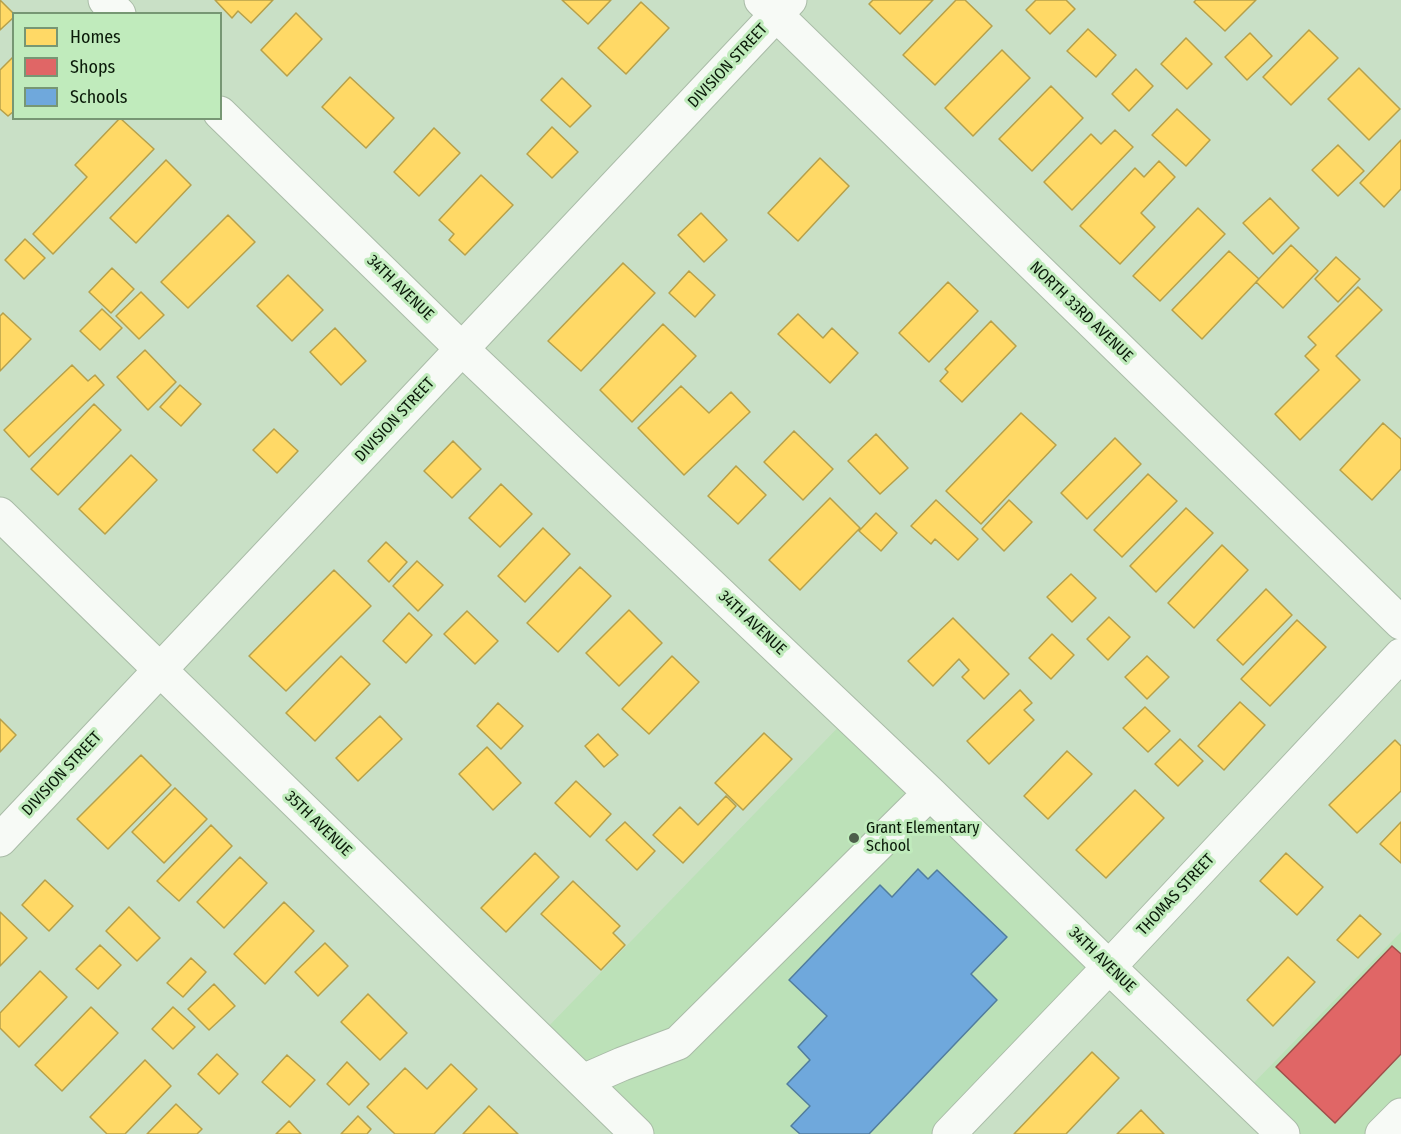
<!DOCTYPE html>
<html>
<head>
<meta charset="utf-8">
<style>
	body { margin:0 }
	#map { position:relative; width:1401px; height:1134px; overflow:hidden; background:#c9e0c6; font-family:"Fira Sans Condensed",sans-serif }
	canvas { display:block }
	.legend { position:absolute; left:12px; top:12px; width:210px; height:108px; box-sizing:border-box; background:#c0ebbc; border:2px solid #779774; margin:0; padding:8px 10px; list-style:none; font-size:18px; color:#0a1a09 }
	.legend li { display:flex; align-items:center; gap:12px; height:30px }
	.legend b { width:30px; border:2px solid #779774 }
</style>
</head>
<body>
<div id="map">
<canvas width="1401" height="1134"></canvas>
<ul class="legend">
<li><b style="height:16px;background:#ffd966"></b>Homes</li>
<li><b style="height:16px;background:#e06666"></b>Shops</li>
<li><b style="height:16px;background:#6fa8dc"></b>Schools</li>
</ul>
</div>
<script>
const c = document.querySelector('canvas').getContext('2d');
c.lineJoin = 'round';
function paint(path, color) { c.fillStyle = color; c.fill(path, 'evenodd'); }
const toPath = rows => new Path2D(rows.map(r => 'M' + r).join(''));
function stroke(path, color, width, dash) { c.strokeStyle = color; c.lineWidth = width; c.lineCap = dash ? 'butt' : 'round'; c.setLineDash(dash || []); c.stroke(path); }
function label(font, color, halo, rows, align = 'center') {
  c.font = font + ' "Fira Sans Condensed",sans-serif'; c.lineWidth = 6; c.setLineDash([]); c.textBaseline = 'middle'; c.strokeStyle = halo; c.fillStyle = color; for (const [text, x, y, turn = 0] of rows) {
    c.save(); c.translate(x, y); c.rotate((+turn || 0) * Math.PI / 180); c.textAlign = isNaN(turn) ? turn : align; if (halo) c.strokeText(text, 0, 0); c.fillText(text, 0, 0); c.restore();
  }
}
const built = toPath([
	[850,715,1104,960,936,1134,653,1134,545,1030],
	[1401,932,1401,1134,1283,1134,1242,1095]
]);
const homes = toPath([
	[0,0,14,14,14,17,0,30,0,0],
	[215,0,273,0,251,23,238,11,232,18,215,0],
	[562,0,611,0,588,24,562,0],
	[873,0,933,0,900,34,869,4,873,0],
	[956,0,965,0,992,26,935,85,903,55,956,0],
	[1036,0,1066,0,1075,9,1050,34,1026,10,1036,0],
	[1196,0,1256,0,1225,31,1194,2,1196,0],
	[641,2,669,28,626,74,598,48,641,2],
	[296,13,322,39,287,76,261,50,296,13],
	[1088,29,1116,55,1096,77,1067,51,1088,29],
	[1309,30,1338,58,1291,105,1263,77,1309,30],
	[1250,33,1272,56,1247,80,1225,57,1250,33],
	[1186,38,1212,64,1187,89,1161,64,1186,38],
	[1002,50,1030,78,973,136,945,108,1002,50],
	[14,56,14,111,8,116,0,109,0,70,14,56],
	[1359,68,1400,109,1369,140,1328,99,1359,68],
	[1136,69,1153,86,1129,111,1112,94,1136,69],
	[350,77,394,118,366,148,322,107,350,77],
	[562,78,591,106,570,127,541,100,562,78],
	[1051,86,1083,118,1032,171,999,139,1051,86],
	[1177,109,1210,140,1186,166,1152,135,1177,109],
	[120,118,154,149,53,254,33,234,87,177,75,165,120,118],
	[552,127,578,152,552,178,527,154,552,127],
	[434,128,460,153,419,196,394,172,434,128],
	[1115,130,1133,147,1072,210,1044,182,1091,134,1101,144,1115,130],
	[1401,140,1401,189,1384,207,1360,183,1401,140],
	[1338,145,1364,171,1338,196,1312,170,1338,145],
	[820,158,849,186,798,241,768,213,820,158],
	[166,160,191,185,136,243,110,218,166,160],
	[1159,161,1175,177,1141,213,1155,227,1120,264,1080,226,1135,168,1144,177,1159,161],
	[481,175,513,205,465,255,449,240,454,234,439,220,481,175],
	[1270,198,1299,228,1273,254,1243,223,1270,198],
	[1198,208,1225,234,1160,301,1133,276,1198,208],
	[701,213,727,240,704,262,678,235,701,213],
	[228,215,255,242,188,308,161,282,228,215],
	[25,239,45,258,24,279,5,260,25,239],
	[1291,245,1318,271,1283,308,1256,282,1291,245],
	[1229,251,1259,279,1202,339,1172,310,1229,251],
	[1336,257,1360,279,1338,302,1315,279,1336,257],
	[623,263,655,293,581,371,548,341,623,263],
	[112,268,134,289,111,313,89,292,112,268],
	[689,271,715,295,695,317,669,293,689,271],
	[288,275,323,310,292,341,257,306,288,275],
	[948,282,978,311,929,362,899,333,948,282],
	[1358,287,1382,310,1336,356,1360,380,1300,440,1275,414,1319,370,1305,356,1316,345,1308,337,1358,287],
	[141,292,164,315,139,339,116,316,141,292],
	[102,309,122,328,100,350,80,331,102,309],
	[3,313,31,339,0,371,0,316,3,313],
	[798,314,823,338,832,328,858,353,830,383,778,334,798,314],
	[991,321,1016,346,962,402,940,381,948,372,945,369,991,321],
	[663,324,696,356,632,422,600,390,663,324],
	[335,328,366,361,341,385,310,352,335,328],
	[145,350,176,382,148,410,117,377,145,350],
	[72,365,88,381,95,375,104,385,29,457,4,430,72,365],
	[180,385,201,404,181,426,160,407,180,385],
	[681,386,709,413,731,392,750,412,684,475,638,428,681,386],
	[94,404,121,430,58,495,31,469,94,404],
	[1021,413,1056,445,981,524,946,491,1021,413],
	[1383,423,1401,439,1401,469,1372,500,1340,470,1383,423],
	[274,429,298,451,277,473,253,450,274,429],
	[794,431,833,469,803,500,764,462,794,431],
	[876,434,908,468,880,494,848,461,876,434],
	[1115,438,1141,464,1087,519,1061,493,1115,438],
	[453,441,481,469,452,498,424,471,453,441],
	[131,455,157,480,105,534,79,509,131,455],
	[736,466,766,495,738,524,708,496,736,466],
	[1148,474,1177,501,1122,557,1094,530,1148,474],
	[501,484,532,514,500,547,469,518,501,484],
	[830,498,860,528,800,590,769,560,830,498],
	[936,500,978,539,958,560,935,539,931,544,911,526,936,500],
	[1009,500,1032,522,1004,551,982,529,1009,500],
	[1186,508,1213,533,1156,592,1130,566,1186,508],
	[876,513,897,533,881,551,859,531,876,513],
	[543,528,570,554,525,602,498,576,543,528],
	[386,542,407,562,389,582,368,561,386,542],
	[1222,545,1248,570,1194,628,1168,603,1222,545],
	[417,561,443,585,418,611,393,586,417,561],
	[580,567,611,596,558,652,527,623,580,567],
	[334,570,371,606,286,691,249,656,334,570],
	[1071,574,1096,598,1072,622,1047,597,1071,574],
	[1266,589,1292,615,1243,665,1217,640,1266,589],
	[629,610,662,643,619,686,586,653,629,610],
	[467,611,498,641,475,664,444,634,467,611],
	[409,613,432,635,406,663,383,641,409,613],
	[1109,617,1130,637,1108,660,1087,639,1109,617],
	[953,618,1009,674,984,699,962,677,969,670,959,659,933,686,908,661,953,618],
	[1297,620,1326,647,1270,706,1241,679,1297,620],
	[1052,634,1074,655,1051,679,1029,658,1052,634],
	[341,656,370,684,315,741,286,713,341,656],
	[672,656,699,682,649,734,622,709,672,656],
	[1147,656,1169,677,1147,699,1125,677,1147,656],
	[1020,690,1032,703,1024,710,1034,720,989,764,967,741,1020,690],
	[1240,702,1265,725,1224,770,1198,746,1240,702],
	[498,703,523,726,501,749,477,726,498,703],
	[1145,707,1170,731,1148,752,1123,728,1145,707],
	[380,716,402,739,358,781,336,758,380,716],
	[0,719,16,735,0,752,0,719],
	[764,733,792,759,743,810,715,783,764,733],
	[598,734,618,755,604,767,585,746,598,734],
	[1180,739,1203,761,1178,786,1155,764,1180,739],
	[1395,740,1401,746,1401,791,1357,833,1329,805,1395,740],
	[487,747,521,783,493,810,459,774,487,747],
	[1067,751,1092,774,1048,819,1024,796,1067,751],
	[141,755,171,785,108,849,77,819,141,755],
	[576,781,611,814,590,837,555,803,576,781],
	[175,788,207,819,164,863,132,832,175,788],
	[1135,790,1164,818,1106,878,1076,850,1135,790],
	[726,796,736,806,683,863,653,835,680,807,698,825,726,796],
	[625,822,655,851,637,870,606,840,625,822],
	[1401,822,1401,863,1380,844,1401,822],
	[211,825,232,846,179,901,157,881,211,825],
	[535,853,559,877,506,932,481,908,535,853],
	[1286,853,1323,887,1297,915,1260,881,1286,853],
	[240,857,267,883,224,928,197,902,240,857],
	[45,880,73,906,49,931,22,905,45,880],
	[573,881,620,926,613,933,625,945,601,970,541,914,573,881],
	[284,902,314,931,265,984,234,954,284,902],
	[129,907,160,938,137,961,106,931,129,907],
	[0,912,27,938,0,966,0,912],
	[1360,915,1381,934,1358,958,1337,940,1360,915],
	[325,943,348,966,318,996,295,972,325,943],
	[100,945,121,965,98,989,76,969,100,945],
	[1288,957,1315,982,1273,1026,1247,1000,1288,957],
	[191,958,206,972,183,997,167,983,191,958],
	[40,971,67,997,19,1047,0,1028,0,1013,40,971],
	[214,984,235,1006,209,1030,188,1009,214,984],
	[368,994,407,1033,380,1060,341,1022,368,994],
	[91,1007,118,1033,62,1091,35,1065,91,1007],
	[173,1007,195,1027,173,1049,152,1029,173,1007],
	[1092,1052,1119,1078,1066,1134,1014,1134,1092,1052],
	[217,1054,238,1074,219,1094,198,1074,217,1054],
	[287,1055,315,1080,290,1107,262,1082,287,1055],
	[145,1060,171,1086,125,1134,107,1134,90,1117,145,1060],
	[347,1062,369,1084,349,1105,327,1084,347,1062],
	[451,1064,477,1089,434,1134,395,1134,367,1107,405,1068,427,1089,451,1064],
	[176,1104,202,1129,197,1134,147,1134,176,1104],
	[489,1106,518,1134,463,1134,489,1106],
	[1141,1110,1164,1134,1117,1134,1141,1110],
	[358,1116,371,1129,367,1134,341,1134,358,1116],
	[289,1121,301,1134,276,1134,289,1121]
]);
const shops = toPath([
	[1392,946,1401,954,1401,1054,1335,1123,1276,1067,1392,946]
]);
const schools = toPath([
	[918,869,928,879,937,870,1007,937,971,974,997,1000,869,1134,800,1134,791,1126,810,1106,787,1084,810,1060,798,1047,827,1016,789,980,880,885,892,897,918,869]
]);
const minor = toPath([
	[105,0,119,14],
	[761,0,1401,623],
	[220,113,462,349,930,793,1109,967,1283,1134],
	[0,514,637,1134],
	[0,840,790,0],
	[583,1081,622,1064,678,1043,930,793],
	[949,1134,1109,967,1401,655],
	[1382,1134,1401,1115]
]);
const markers = [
	[854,838,6,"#4d5f4b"]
];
const streetNames = [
	["DIVISION STREET",728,66,-47],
	["34TH AVENUE",400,288,44],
	["NORTH 33RD AVENUE",1081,312,44],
	["DIVISION STREET",395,420,-47],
	["34TH AVENUE",752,623,43],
	["DIVISION STREET",62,774,-47],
	["35TH AVENUE",318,824,44],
	["THOMAS STREET",1176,895,-47],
	["34TH AVENUE",1102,960,44]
];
const poiNames = [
	["Grant Elementary",866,829],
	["School",866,847]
];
paint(built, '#bce1b8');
paint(homes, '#ffd966');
stroke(homes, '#b6a04a', 1.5);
paint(shops, '#e06666');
stroke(shops, '#a04f4a', 1.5);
paint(schools, '#6fa8dc');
stroke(schools, '#517d9d', 1.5);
stroke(minor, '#a9bba7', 35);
stroke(minor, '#f7faf6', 33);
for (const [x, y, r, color] of markers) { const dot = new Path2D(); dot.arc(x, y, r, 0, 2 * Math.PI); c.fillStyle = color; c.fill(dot); stroke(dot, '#c0ebbc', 2); }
label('16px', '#0a1a09', '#c0ebbc', streetNames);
label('16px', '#0a1a09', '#c0ebbc', poiNames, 'left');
</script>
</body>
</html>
